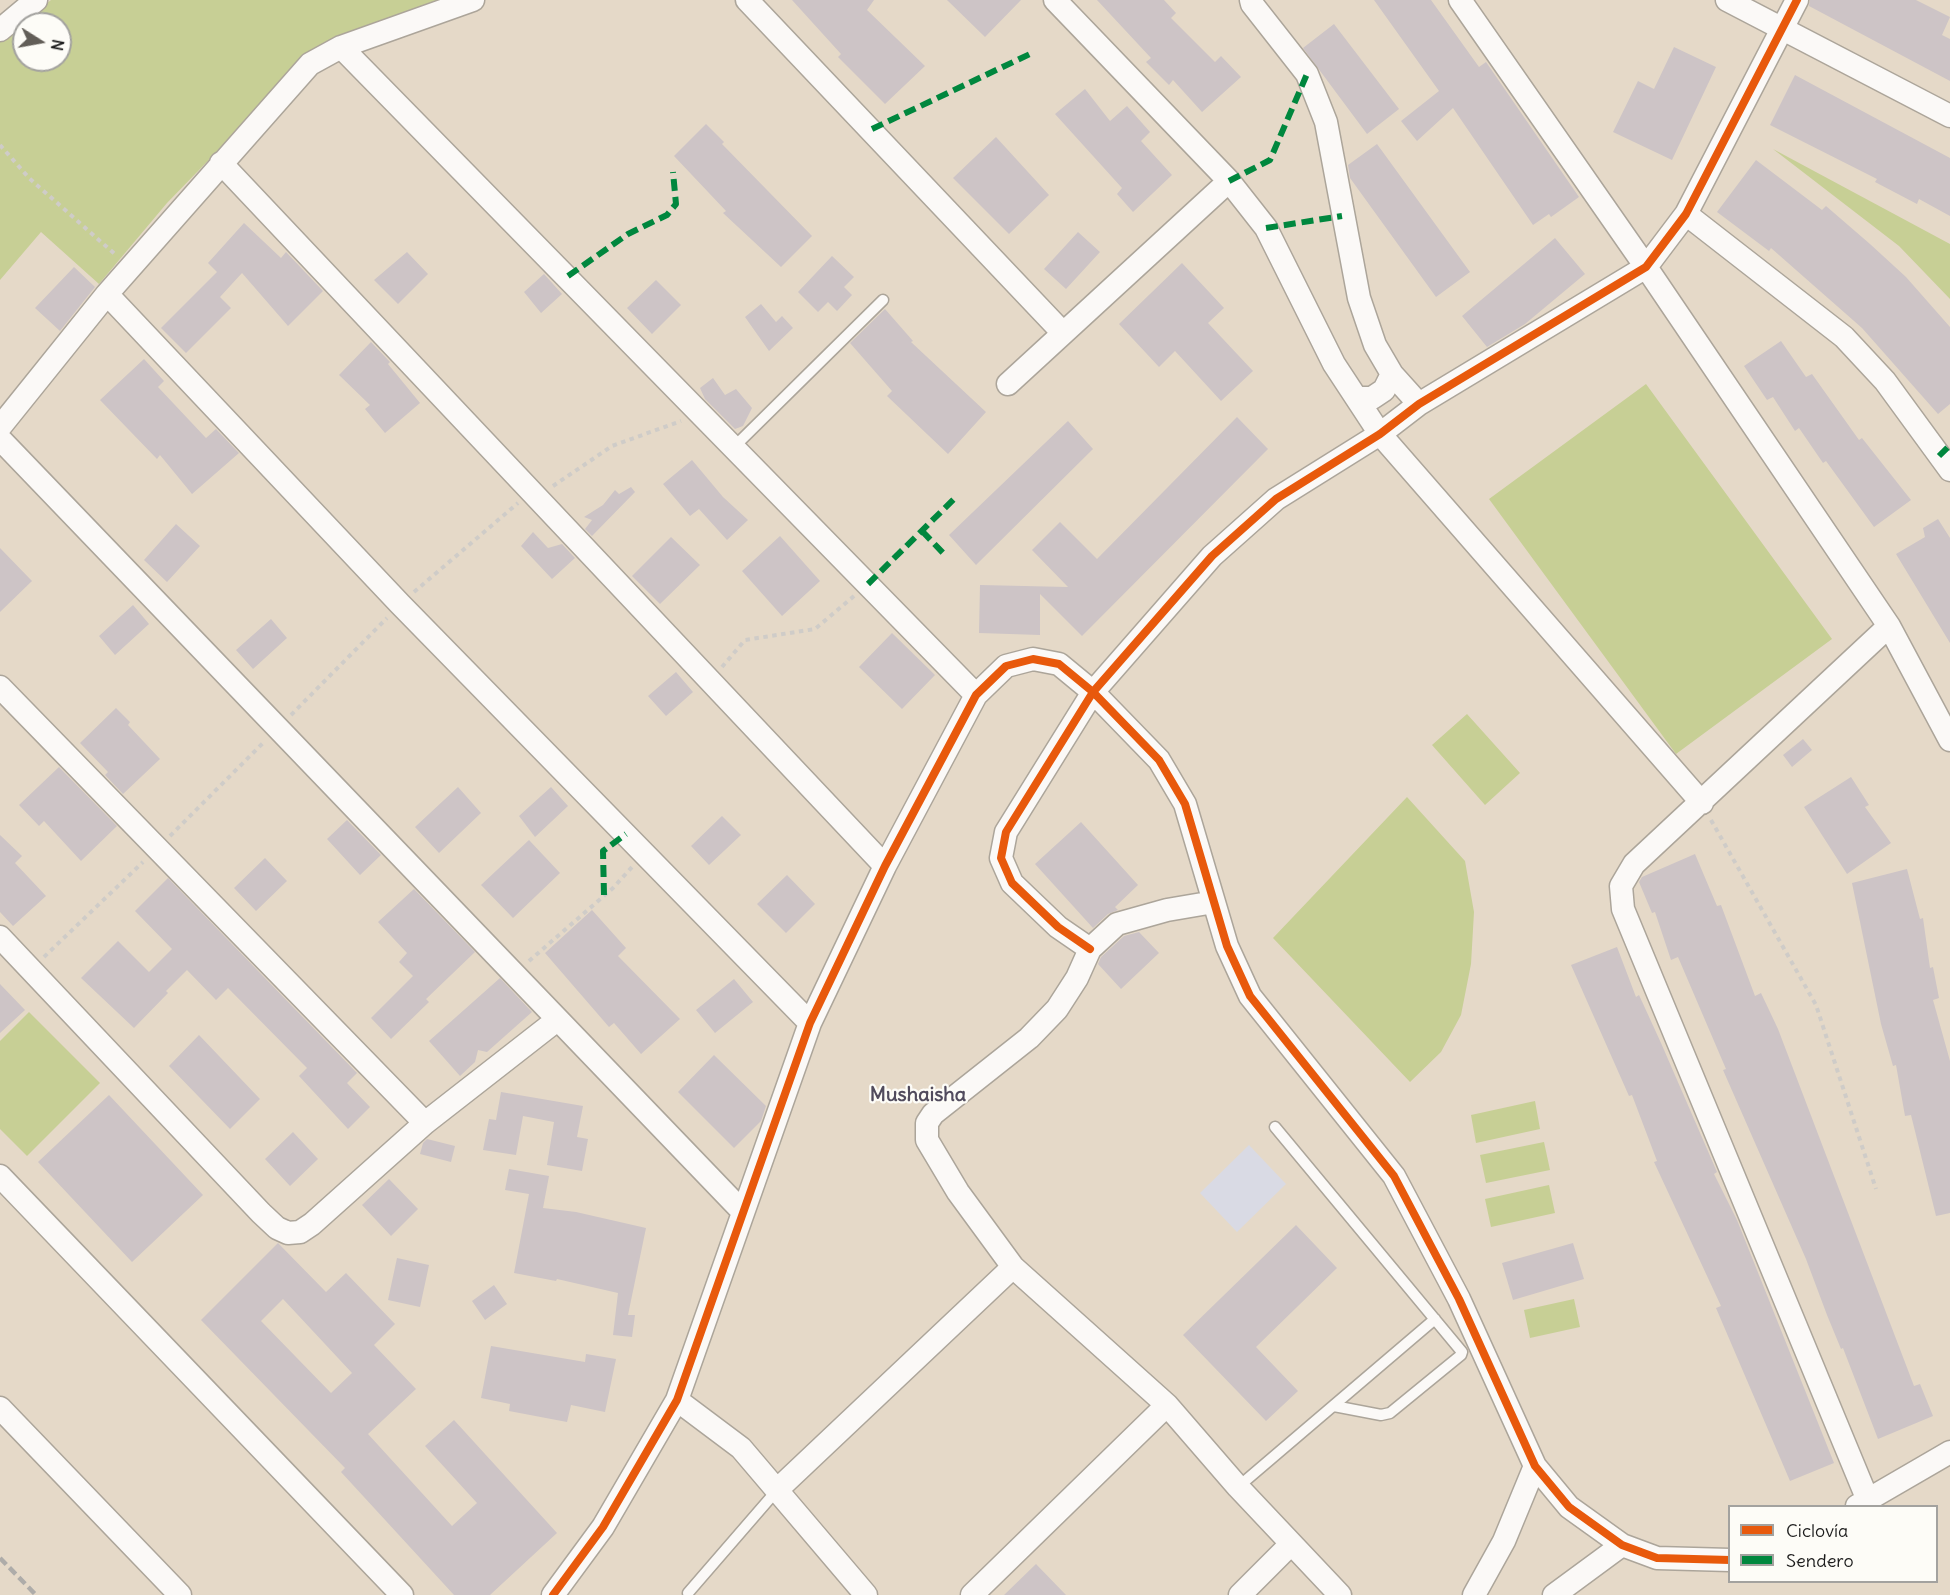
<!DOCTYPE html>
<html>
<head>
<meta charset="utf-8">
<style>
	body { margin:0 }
	#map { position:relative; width:1950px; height:1595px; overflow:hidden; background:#e5d9c8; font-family:Delius,sans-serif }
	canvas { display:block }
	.legend { position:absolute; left:1728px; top:1505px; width:210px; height:78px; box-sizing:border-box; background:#fdfcf7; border:2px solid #a3a29f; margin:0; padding:8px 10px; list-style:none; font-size:18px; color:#1c1c1c }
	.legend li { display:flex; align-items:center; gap:12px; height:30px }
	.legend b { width:30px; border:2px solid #a3a29f }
	.north { position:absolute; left:12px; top:12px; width:60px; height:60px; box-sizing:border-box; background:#fdfcf7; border:2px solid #a3a29f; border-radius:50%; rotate:101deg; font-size:16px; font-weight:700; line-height:24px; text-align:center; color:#1c1c1c }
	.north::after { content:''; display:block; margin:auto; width:21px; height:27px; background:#625e58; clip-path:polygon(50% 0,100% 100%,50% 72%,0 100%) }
</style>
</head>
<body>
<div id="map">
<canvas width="1950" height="1595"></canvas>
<ul class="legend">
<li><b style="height:8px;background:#e8590c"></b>Ciclovía</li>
<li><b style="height:8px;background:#00873e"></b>Sendero</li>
</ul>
<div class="north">N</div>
</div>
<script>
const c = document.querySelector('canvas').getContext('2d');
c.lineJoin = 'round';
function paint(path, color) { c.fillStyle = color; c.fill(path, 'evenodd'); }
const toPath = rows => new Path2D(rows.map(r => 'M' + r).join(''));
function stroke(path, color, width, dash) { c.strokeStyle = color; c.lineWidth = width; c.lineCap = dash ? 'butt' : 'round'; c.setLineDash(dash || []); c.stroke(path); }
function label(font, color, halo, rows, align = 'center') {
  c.font = font + ' Delius,sans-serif'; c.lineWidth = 4.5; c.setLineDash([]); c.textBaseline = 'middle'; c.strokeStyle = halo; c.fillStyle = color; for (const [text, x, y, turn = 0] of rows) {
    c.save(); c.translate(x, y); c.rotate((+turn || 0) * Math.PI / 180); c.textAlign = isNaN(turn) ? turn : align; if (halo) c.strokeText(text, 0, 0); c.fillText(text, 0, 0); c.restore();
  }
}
const built = toPath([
	[1249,1145,1286,1184,1237,1232,1200,1193]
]);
const green = toPath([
	[51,0,457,0,301,65,167,203,99,284,41,232,0,280,0,41],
	[24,24,60,24,60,60,24,60],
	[1773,149,1950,244,1950,299,1899,246],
	[1646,384,1832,639,1676,754,1489,499],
	[1467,714,1520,773,1485,805,1432,745],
	[1407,797,1465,861,1474,912,1471,964,1461,1015,1441,1052,1410,1082,1273,938],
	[29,1012,100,1083,27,1156,0,1129,0,1041],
	[1535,1101,1540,1129,1476,1143,1471,1115],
	[1544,1142,1550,1170,1486,1183,1480,1155],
	[1549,1185,1555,1213,1491,1227,1485,1199],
	[1574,1299,1580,1327,1530,1338,1524,1310]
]);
const building = toPath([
	[792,0,874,0,867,10,925,66,885,104,838,57,841,54],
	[947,0,1021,0,985,37],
	[1097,0,1164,0,1176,13,1171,18,1215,62,1221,56,1241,77,1202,112,1173,80,1169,85,1146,62,1151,58],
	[1374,0,1431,0,1479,67,1486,62,1579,197,1551,217,1549,214,1533,225,1453,108,1417,141,1401,121,1439,91],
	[1810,0,1916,0,1950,17,1942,35,1950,39,1950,81,1809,6],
	[1334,24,1399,109,1367,134,1303,48],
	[1674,47,1716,67,1672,160,1613,132,1638,81,1654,89],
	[1795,75,1950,158,1950,216,1919,199,1917,204,1875,182,1877,179,1770,125],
	[1085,89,1110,121,1127,106,1150,132,1141,141,1172,175,1133,212,1117,194,1122,188,1055,114],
	[706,124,724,142,722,144,812,236,781,267,723,213,726,211,674,156],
	[996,137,1049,195,1009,234,953,178],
	[1377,144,1470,272,1436,297,1350,178,1348,165],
	[1756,160,1822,210,1826,206,1870,244,1906,277,1950,327,1950,404,1938,414,1862,328,1771,248,1769,251,1717,212],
	[244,223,281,258,286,252,323,291,288,326,242,273,220,297,231,308,186,353,161,328,217,272,208,263],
	[1078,232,1100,252,1066,289,1044,269],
	[1555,238,1585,274,1525,324,1487,347,1462,316],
	[407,252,428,274,398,304,374,280],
	[832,256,854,277,844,287,852,295,837,311,828,302,818,312,798,292],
	[1182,263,1224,308,1208,323,1253,371,1221,401,1175,351,1159,367,1119,324],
	[74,267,95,287,60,331,35,308],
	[544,274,562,294,541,313,524,292],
	[656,280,681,305,652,334,627,308],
	[761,304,776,322,782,316,793,328,769,351,745,317],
	[885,309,913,341,911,342,986,412,948,454,887,396,892,391,850,343],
	[1781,341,1806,377,1812,374,1859,440,1862,438,1911,500,1874,527,1826,461,1823,463,1799,428,1795,431,1773,397,1767,400,1744,366],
	[371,342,390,362,388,364,420,403,385,433,365,409,370,405,339,375],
	[144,359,164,381,158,387,206,438,216,429,239,453,192,494,160,455,157,459,100,400],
	[713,378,725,395,736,389,752,408,743,426,735,429,705,399,700,388],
	[1237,417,1268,449,1082,636,1040,594,1040,635,979,633,980,585,1068,587,1032,550,1060,522,1097,559],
	[1068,421,1093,449,976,565,949,535],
	[692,460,723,497,748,520,727,540,699,509,690,516,663,484],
	[631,487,635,492,592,536,585,529,592,520,584,517,603,505,615,490,619,494],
	[1938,519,1950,538,1950,643,1896,554,1925,537,1923,528],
	[176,524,200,546,167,582,144,560],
	[533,532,548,548,562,544,575,558,552,579,521,546],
	[780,536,820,581,782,616,742,571],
	[671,537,700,565,660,604,632,576],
	[0,548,32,581,0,612],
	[133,605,149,624,115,655,99,636],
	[271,619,287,638,253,669,236,650],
	[892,633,935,675,902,709,859,667],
	[676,672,693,692,666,716,648,696],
	[116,708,130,722,128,725,160,759,123,794,105,775,108,772,80,743],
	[1803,739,1812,750,1792,767,1783,755],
	[59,767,117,826,81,861,44,821,39,826,19,805],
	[1851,777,1869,805,1865,807,1891,843,1847,874,1804,807],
	[458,787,481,813,439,853,415,827],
	[551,787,568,806,535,837,519,816],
	[722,816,741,835,709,865,691,846],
	[347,820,381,855,360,875,327,839],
	[1081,822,1138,885,1115,907,1118,910,1108,914,1093,928,1035,864],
	[0,835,22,856,15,863,46,896,13,926,0,912],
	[529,840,560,873,513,918,481,885],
	[1695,854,1717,906,1721,905,1755,996,1761,993,1778,1029,1914,1386,1920,1384,1933,1416,1878,1439,1843,1348,1841,1349,1827,1315,1806,1259,1723,1070,1726,1069,1678,957,1671,960,1655,912,1652,913,1639,882,1642,877],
	[265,858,287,881,256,911,234,888],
	[1907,869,1920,919,1923,918,1930,968,1933,967,1939,998,1933,1000,1950,1061,1950,1213,1936,1216,1911,1115,1905,1116,1896,1065,1893,1066,1881,1024,1852,883],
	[787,875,815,904,786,933,757,904],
	[168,878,357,1073,347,1083,370,1107,348,1129,299,1076,307,1068,228,988,216,1000,187,970,166,991,168,993,134,1028,81,978,118,941,149,972,172,949,135,911],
	[414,889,475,952,426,999,429,1002,391,1039,371,1018,413,976,399,962,407,953,378,922],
	[592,910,626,948,618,956,680,1019,641,1054,614,1023,609,1027,545,953],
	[1139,932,1159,953,1121,989,1098,964,1101,957,1124,936],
	[1617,947,1636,997,1639,995,1661,1043,1717,1172,1714,1174,1737,1220,1834,1463,1790,1481,1716,1308,1721,1306,1654,1162,1657,1161,1632,1095,1629,1096,1571,965],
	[500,978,532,1012,487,1052,478,1050,475,1062,460,1076,429,1041],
	[734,979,753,1002,715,1033,696,1010],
	[0,984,25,1010,0,1033],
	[199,1035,260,1099,230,1129,169,1066],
	[714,1055,766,1106,761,1121,734,1148,678,1092],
	[501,1092,583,1106,577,1137,588,1139,582,1171,547,1165,554,1122,523,1116,516,1155,483,1150,489,1119,496,1120],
	[109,1095,203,1195,132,1262,38,1162],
	[293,1132,318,1159,290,1186,265,1159],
	[427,1139,455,1146,451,1162,420,1154,423,1143],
	[509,1169,549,1176,543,1208,576,1212,646,1228,628,1315,635,1315,632,1337,613,1335,618,1293,557,1279,556,1281,514,1273,529,1194,505,1190],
	[389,1179,418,1209,391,1236,362,1205],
	[1296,1225,1337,1268,1256,1347,1298,1391,1266,1421,1183,1335],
	[278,1243,326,1292,346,1273,395,1324,374,1345,416,1389,368,1434,452,1526,477,1503,425,1446,454,1420,557,1533,490,1595,454,1595,341,1472,345,1468,201,1320],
	[283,1299,352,1373,331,1393,261,1321],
	[1573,1243,1584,1279,1513,1300,1502,1263],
	[397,1258,429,1265,420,1307,388,1300],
	[494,1285,507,1304,485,1320,472,1301],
	[491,1346,585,1362,586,1354,616,1359,605,1412,571,1405,567,1422,509,1411,510,1404,481,1398],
	[1036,1564,1066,1595,1004,1595]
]);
const path = toPath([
	[0,145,29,178,117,256],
	[553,486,612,446,681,421],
	[414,592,518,503],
	[722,667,745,640,815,629,854,596],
	[291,715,387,618],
	[1711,820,1816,1005,1876,1189],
	[170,836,264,742],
	[44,957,143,862],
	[529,961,613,888,632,867]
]);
const service = toPath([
	[734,447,883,300],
	[1275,1127,1462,1352,1461,1355,1390,1413,1381,1415,1334,1406],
	[1238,1487,1435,1319],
	[688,1593,778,1489]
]);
const minor = toPath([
	[747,0,1063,333],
	[1055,0,1229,181,1266,228,1334,364,1380,434,1702,803],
	[1251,0,1252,4,1307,74,1326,122,1359,298,1375,345,1392,374,1419,404],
	[1460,0,1646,267,1889,626,1950,740],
	[1727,0,1950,116],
	[0,30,36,0],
	[341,47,976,695],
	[221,163,885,866],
	[1686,214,1844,337,1885,381,1950,470],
	[107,294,400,604,810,1023],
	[1008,384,1229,181],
	[1357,398,1372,398,1384,390,1392,374],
	[0,427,107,294,310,64,341,47,473,0],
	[0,439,743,1212],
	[0,687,425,1123],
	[1214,902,1167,910,1117,924,1090,949,1077,978,1057,1009,1029,1038,933,1114,927,1123,927,1140,958,1192,1013,1267,1167,1405,1238,1487,1340,1595],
	[0,937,261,1213,277,1228,288,1233,300,1232,312,1224,425,1123,557,1020],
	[1090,949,1058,927,1012,883,1001,858,1006,832,1093,692,1212,556,1276,499,1380,434,1419,404,1646,267,1686,214,1797,0],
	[0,1176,402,1595],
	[677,1400,741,1448,866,1595],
	[0,1408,180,1595],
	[778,1489,1013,1267],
	[1867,1498,1623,909,1621,886,1634,864,1889,626],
	[1857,1506,1950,1452],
	[553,1595,603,1527,677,1400,810,1023,885,866,976,695,1006,666,1033,659,1059,664,1093,692,1159,760,1185,804,1227,946,1250,996,1394,1176,1459,1299,1535,1466,1569,1507,1622,1545,1657,1558,1730,1560],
	[972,1595,1167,1405],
	[1240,1595,1291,1544],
	[1474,1595,1504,1541,1535,1466],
	[1554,1595,1622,1545]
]);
const rail = toPath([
	[0,1558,36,1595]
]);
const quiet = toPath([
	[872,129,1030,54],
	[1229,181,1270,160,1307,74],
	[1266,228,1342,216],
	[568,276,628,234,667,215,676,204,673,172],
	[1939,456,1950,445],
	[922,531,944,554],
	[868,584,955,498],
	[604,895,603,851,626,834]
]);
const cycleway = toPath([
	[1090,949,1058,927,1012,883,1001,858,1006,832,1093,692,1212,556,1276,499,1380,434,1419,404,1646,267,1686,214,1797,0],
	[553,1595,603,1527,677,1400,810,1023,885,866,976,695,1006,666,1033,659,1059,664,1093,692,1159,760,1185,804,1227,946,1250,996,1394,1176,1459,1299,1535,1466,1569,1507,1622,1545,1657,1558,1730,1560]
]);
const neighbourhoodNames = [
	["Mushaisha",918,1095]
];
paint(built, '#d9dae4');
paint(green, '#c7cf95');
paint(building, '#cdc4c6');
stroke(service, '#aca59a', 13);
stroke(minor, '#aca59a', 25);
stroke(path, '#cfccc8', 4, [4.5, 4.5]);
stroke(service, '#fbf9f7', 10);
stroke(minor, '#fbf9f7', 22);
stroke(rail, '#aeaca9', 4.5, [9, 4.5]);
stroke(quiet, '#00873e', 6, [12, 6]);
stroke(cycleway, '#e8590c', 8);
label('bold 20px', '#514b5d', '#fdfcf7', neighbourhoodNames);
</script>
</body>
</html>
